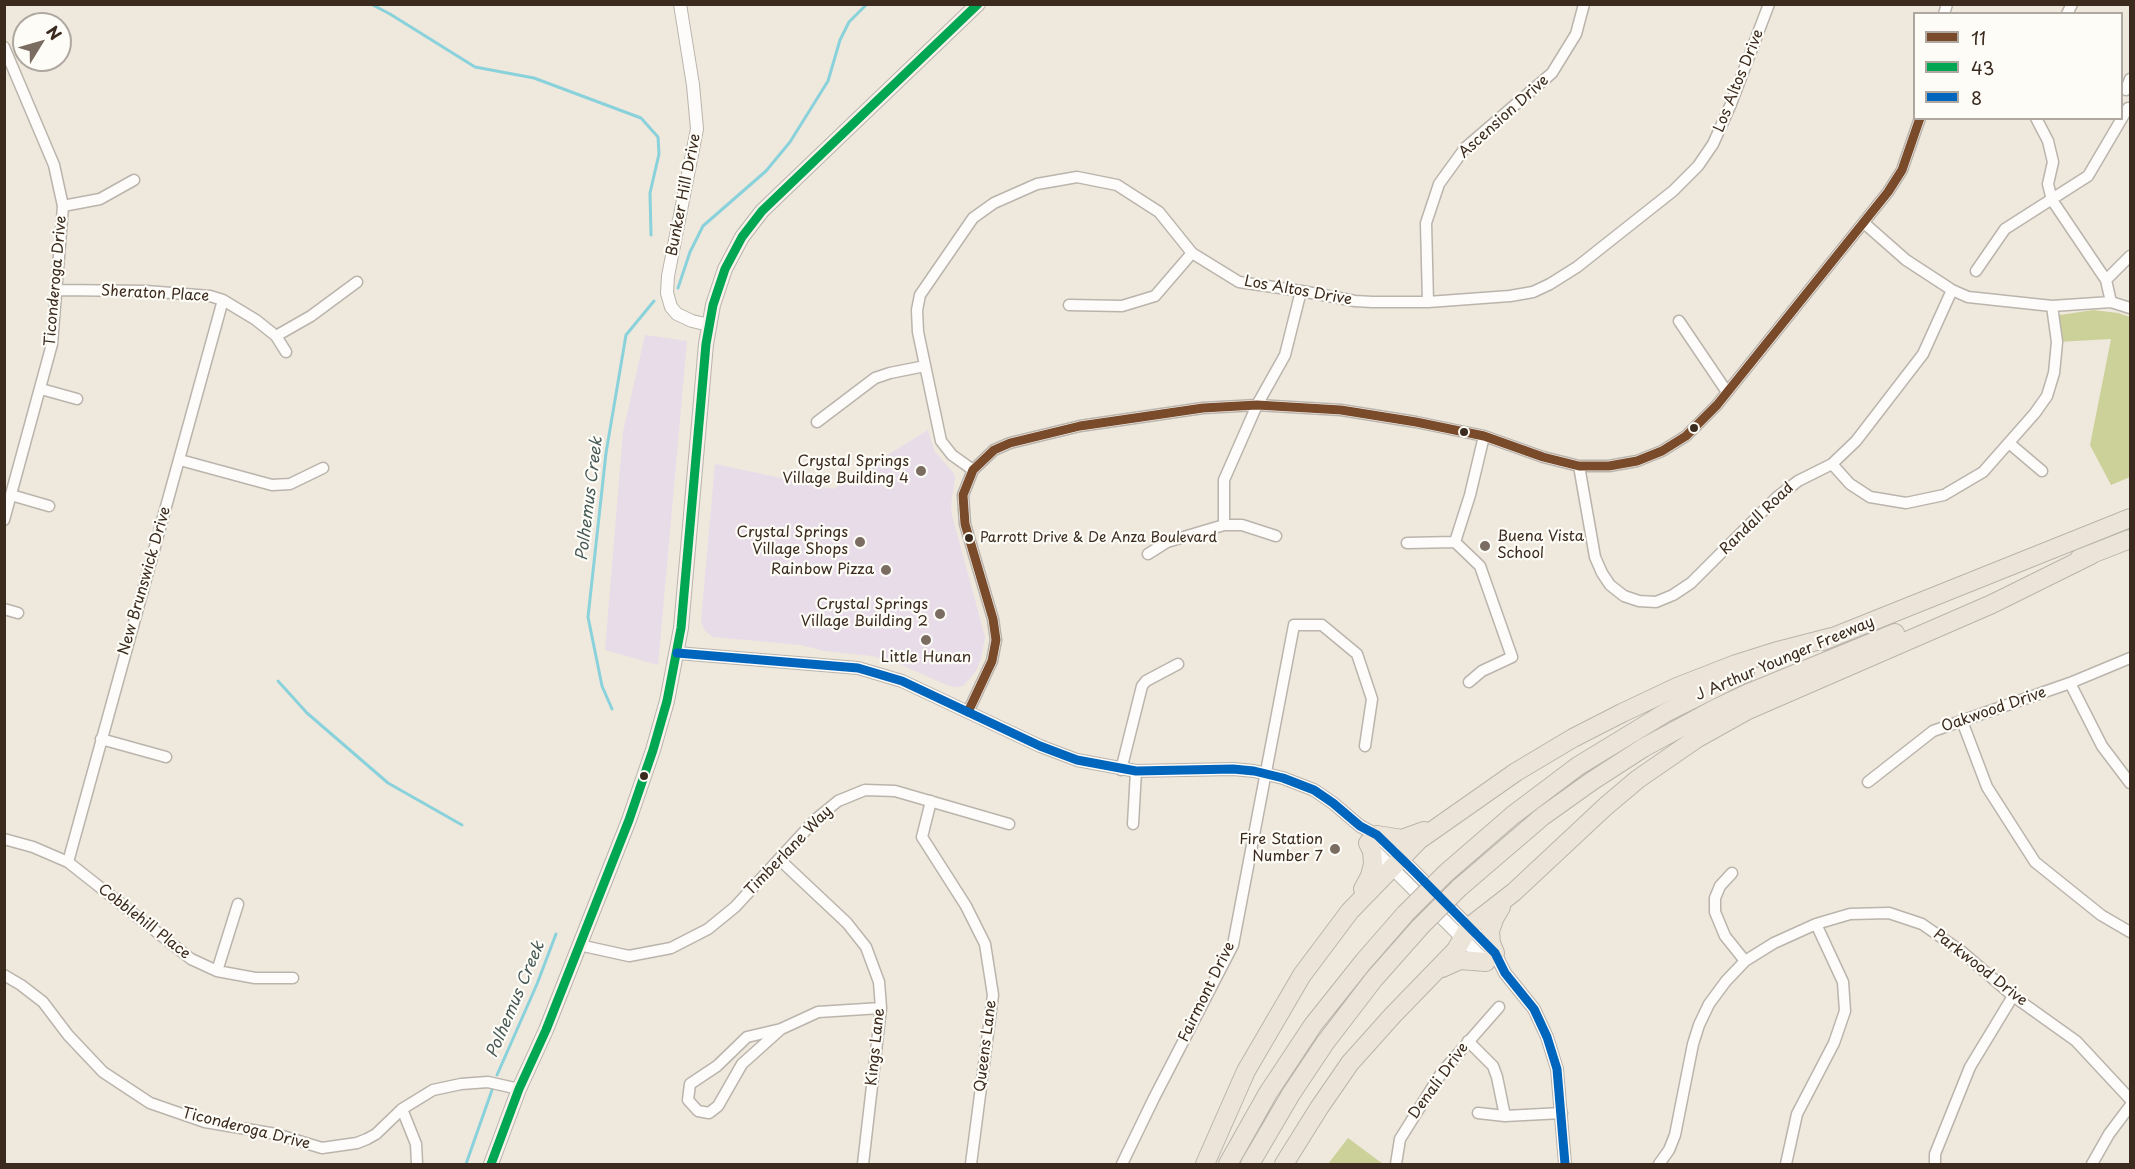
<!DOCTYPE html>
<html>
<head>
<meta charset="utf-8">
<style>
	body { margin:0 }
	#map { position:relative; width:2135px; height:1169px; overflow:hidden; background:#efe8dd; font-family:"Playpen Sans",sans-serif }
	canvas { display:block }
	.frame { position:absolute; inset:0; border:6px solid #3b2a1e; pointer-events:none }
	.legend { position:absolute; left:1913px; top:12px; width:210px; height:108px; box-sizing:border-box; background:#fdfcf7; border:2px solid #afa8a0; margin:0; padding:8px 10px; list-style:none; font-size:18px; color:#3b2a1e }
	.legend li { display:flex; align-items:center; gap:12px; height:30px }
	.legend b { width:30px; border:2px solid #afa8a0 }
	.north { position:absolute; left:12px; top:12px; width:60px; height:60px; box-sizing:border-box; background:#fdfcf7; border:2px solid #afa8a0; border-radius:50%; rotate:53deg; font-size:16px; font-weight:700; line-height:24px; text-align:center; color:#3b2a1e }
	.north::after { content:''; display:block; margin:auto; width:21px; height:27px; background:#7a6c61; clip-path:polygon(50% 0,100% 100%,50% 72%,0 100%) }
</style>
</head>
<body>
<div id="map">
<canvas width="2135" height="1169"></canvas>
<div class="frame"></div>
<ul class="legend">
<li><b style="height:8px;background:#7a4b2a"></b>11</li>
<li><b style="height:8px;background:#00a651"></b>43</li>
<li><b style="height:8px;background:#0065bd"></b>8</li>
</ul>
<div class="north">N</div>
</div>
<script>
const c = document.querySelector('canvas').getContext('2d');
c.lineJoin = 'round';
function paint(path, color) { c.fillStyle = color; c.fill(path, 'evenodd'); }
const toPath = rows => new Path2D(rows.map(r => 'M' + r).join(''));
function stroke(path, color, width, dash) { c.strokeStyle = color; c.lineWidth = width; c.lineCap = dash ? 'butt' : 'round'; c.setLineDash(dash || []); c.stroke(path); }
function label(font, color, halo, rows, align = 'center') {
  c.font = font + ' "Playpen Sans",sans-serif'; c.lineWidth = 4.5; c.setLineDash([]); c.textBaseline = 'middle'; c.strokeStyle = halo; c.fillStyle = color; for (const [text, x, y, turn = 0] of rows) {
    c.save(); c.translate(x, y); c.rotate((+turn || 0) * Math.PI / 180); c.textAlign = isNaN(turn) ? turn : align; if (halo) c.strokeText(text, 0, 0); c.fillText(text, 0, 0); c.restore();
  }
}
const built = toPath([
	[645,335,687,341,658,665,605,650,623,432],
	[928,430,935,452,953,472,955,478,951,505,952,515,985,637,981,659,976,671,963,686,956,687,947,685,902,665,872,656,824,651,801,645,713,637,705,631,701,621,715,464,833,489]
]);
const green = toPath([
	[2093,310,2118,313,2130,317,2130,477,2111,485,2090,445,2111,339,2057,342,2054,316],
	[1348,1138,1383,1164,1328,1164]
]);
const stream = toPath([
	[371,4,390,14,475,67,534,78,641,118,658,137,659,154,650,193,651,235],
	[678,288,690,252,703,226,766,171,790,142,828,81,840,40,849,22,867,4],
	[278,681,307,713,388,783,462,825],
	[612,709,602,686,588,617,606,453,626,335,654,301],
	[497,1075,537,984,556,934],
	[466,1164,492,1090]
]);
const minor = toPath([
	[1944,14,1947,4],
	[2067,14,2072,4],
	[4,47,54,165,63,206,52,344,4,520],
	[2126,90,2130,79],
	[2036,118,2048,141,2053,162,2048,184,2052,200,2106,280,2111,302],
	[63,206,100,199,134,180],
	[1864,223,1906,260,1952,290,1968,297,2052,306,2111,302,2130,308],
	[1976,271,2005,229,2088,176,2128,108],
	[2106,280,2130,256],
	[58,290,146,291,210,296,223,300,256,320,276,336,311,316,357,282],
	[1428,302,1426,223,1439,184,1465,148,1552,73,1576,34,1584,4],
	[1069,305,1122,306,1155,296,1192,253],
	[1679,321,1727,392],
	[276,336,286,352],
	[41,389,77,399],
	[817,422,875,378,890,373,925,366],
	[2009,443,2042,471],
	[180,460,272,485,290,484,323,468],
	[1832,464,1850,484,1870,497,1906,503,1944,495,1983,472,2035,413,2047,396,2054,373,2057,342,2052,306],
	[1579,466,1595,557,1602,573,1610,585,1624,596,1639,601,1656,602,1673,595,1691,583,1776,498,1798,481,1832,464,1856,441,1923,354,1952,290],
	[973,470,952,455,941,441,918,332,917,310,920,295,973,218,994,203,1037,184,1077,177,1117,185,1159,212,1192,253,1239,282,1301,291,1355,301,1372,302,1428,302,1510,296,1533,292,1550,284,1577,267,1673,191,1698,166,1713,144,1731,104,1769,4],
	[11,495,49,506],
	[1224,525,1224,480,1257,405,1285,355,1301,291],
	[1455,542,1470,495,1484,436],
	[1407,543,1455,542,1480,566,1512,657,1482,671,1469,682],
	[1148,554,1167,542,1224,525,1242,525,1276,536],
	[4,609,18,613],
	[2070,683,2102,746,2130,783],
	[968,712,992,661,996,640,993,619,965,524,963,495,973,470,994,450,1010,443,1080,426,1203,408,1257,405,1341,410,1416,422,1484,436,1543,457,1579,466,1609,466,1637,461,1662,451,1686,436,1717,405,1888,192,1902,170,1920,118],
	[1962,721,1987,787,2035,862,2101,915,2130,932],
	[101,739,166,757],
	[1121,770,1142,686,1146,681,1178,664],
	[1868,782,1933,731,2070,683,2130,658],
	[931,801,922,837,966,906,985,944,993,995,971,1164],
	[1133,824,1136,771],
	[4,839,33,847,68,862,191,959,217,971,255,978,293,978],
	[779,859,847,923,866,947,879,982,881,1008,863,1164],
	[68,862,223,300],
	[1732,873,1720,886,1715,898,1715,912,1725,936,1745,961],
	[579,945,629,956,671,948,708,929,735,907,816,819,838,801,865,790,895,791,1009,824],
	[217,971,238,904],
	[4,975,21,985,43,1002,68,1035,103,1072,150,1103,205,1122,276,1134,322,1148,357,1143,367,1139,376,1134,402,1109,433,1090,461,1084,488,1082,519,1089],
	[781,1029,742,1064,718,1106,709,1113,698,1111,688,1100,690,1084,717,1066,747,1037,781,1029,818,1012,881,1008],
	[1468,1041,1493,1066,1497,1077,1505,1116,1562,1113],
	[402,1109,416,1144,417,1164],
	[1478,1113,1505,1116],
	[1122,1164,1154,1098,1233,945,1294,625,1322,625,1357,654,1372,699,1365,746],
	[1396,1164,1400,1139,1442,1072,1499,1007],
	[1659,1164,1669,1150,1675,1135,1693,1044,1699,1025,1709,1004,1726,981,1745,961,1774,943,1816,924,1850,914,1889,913,1922,924,1961,951,2013,996,2076,1041,2130,1099],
	[1786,1164,1797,1114,1834,1043,1845,1011,1843,982,1816,924],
	[1935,1164,1935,1154,1970,1067,2013,996],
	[2092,1164,2109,1134,2130,1106]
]);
const tertiary = toPath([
	[680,4,693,85,697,129,668,276,667,293,671,307,677,314,692,321,709,325],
	[677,653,858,668,902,681,1040,746,1077,760,1136,771,1233,769,1254,771,1283,778,1314,790,1333,803,1360,826,1377,835,1411,868,1495,953,1505,973,1534,1009,1547,1037,1557,1069,1565,1164],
	[1370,846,1487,963]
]);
const secondary = toPath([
	[491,1164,519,1089,546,1030,629,820,653,750,667,701,681,628,706,344,713,305,725,269,742,237,762,211,978,4]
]);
const motorway = toPath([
	[2079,559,2130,539],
	[1823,641,2130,518],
	[1377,835,1402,839,1424,831],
	[1446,873,1513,815,1578,766,1665,713,1745,673],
	[1459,888,1543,816,1592,781,1643,748,1715,709,1751,692,1895,633],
	[1363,889,1370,876,1373,864,1372,851,1368,843],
	[1495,953,1491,943,1490,931,1495,917,1501,907],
	[1442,968,1460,960,1486,962],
	[1205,1164,1246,1071,1302,975,1350,911,1419,840,1516,772,1573,738,1622,713,1677,687,1736,664,1774,652,1832,637],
	[1228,1164,1268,1093,1313,1025,1364,961,1405,914],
	[1250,1164,1291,1094,1325,1043,1374,979,1420,927],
	[1284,1164,1319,1108,1350,1063,1393,1015,1456,950,1469,927,1514,892,1606,806,1638,779,1696,739,1748,710,1992,604,2091,555]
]);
const motorwayBridge = toPath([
	[1405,914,1446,873],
	[1420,927,1459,888]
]);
const bus1 = toPath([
	[968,712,992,661,996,640,993,619,965,524,963,495,973,470,994,450,1010,443,1080,426,1203,408,1257,405,1341,410,1416,422,1484,436,1543,457,1579,466,1609,466,1637,461,1662,451,1686,436,1717,405,1888,192,1902,170,1920,118]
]);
const bus2 = toPath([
	[491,1164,519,1089,546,1030,629,820,653,750,667,701,681,628,706,344,713,305,725,269,742,237,762,211,978,4]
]);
const bus3 = toPath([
	[677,653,858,668,902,681,1040,746,1077,760,1136,771,1233,769,1254,771,1283,778,1314,790,1333,803,1360,826,1377,835,1411,868,1495,953,1505,973,1534,1009,1547,1037,1557,1069,1565,1164]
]);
const markers = [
	[1694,428,5,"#3b2a1e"],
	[1464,432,5,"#3b2a1e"],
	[921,471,6,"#7a6c61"],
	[969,538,5,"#3b2a1e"],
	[860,542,6,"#7a6c61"],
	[1485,546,6,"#7a6c61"],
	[886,570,6,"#7a6c61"],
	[940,614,6,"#7a6c61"],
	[926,640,6,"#7a6c61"],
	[644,776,5,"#3b2a1e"],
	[1335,849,6,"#7a6c61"]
];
const busNames = [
	["Parrott Drive & De Anza Boulevard",980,538]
];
const streetNames = [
	["Los Altos Drive",1739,81,-68],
	["Ascension Drive",1504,117,-42],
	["Bunker Hill Drive",684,195,-79],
	["Ticonderoga Drive",56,281,-85],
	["Los Altos Drive",1298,291,10],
	["Sheraton Place",155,294,3],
	["Randall Road",1757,519,-44],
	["New Brunswick Drive",145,581,-74],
	["J Arthur Younger Freeway",1785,659,-23],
	["Oakwood Drive",1994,710,-19],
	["Timberlane Way",789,851,-46],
	["Cobblehill Place",144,922,38],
	["Parkwood Drive",1980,968,38],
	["Fairmont Drive",1207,992,-64],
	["Queens Lane",986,1046,-83],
	["Kings Lane",876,1047,-84],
	["Denali Drive",1439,1081,-54],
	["Ticonderoga Drive",246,1129,14]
];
const poiNames = [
	["Crystal Springs",909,462],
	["Village Building 4",909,479],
	["Crystal Springs",848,533],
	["Village Shops",848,550],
	["Buena Vista",1497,537,"left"],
	["School",1497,554,"left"],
	["Rainbow Pizza",874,570],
	["Crystal Springs",928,605],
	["Village Building 2",928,622],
	["Little Hunan",926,658,"center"],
	["Fire Station",1323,840],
	["Number 7",1323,857]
];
const waterNames = [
	["Polhemus Creek",590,499,-83],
	["Polhemus Creek",516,1000,-67]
];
paint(built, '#e8dce9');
paint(green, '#ccd199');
stroke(stream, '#8ad2db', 3);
stroke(minor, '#bab4ac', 13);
stroke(tertiary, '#bab4ac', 14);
stroke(secondary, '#bab4ac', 16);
stroke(motorway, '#bab4ac', 20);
stroke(minor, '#fdfcfa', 10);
stroke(tertiary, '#fdfcfa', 12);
stroke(secondary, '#f7f2ec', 14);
stroke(motorway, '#ece4d9', 18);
stroke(motorwayBridge, '#bab4ac', 20, []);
stroke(motorwayBridge, '#ece4d9', 18);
stroke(bus1, '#7a4b2a', 9);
stroke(bus2, '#00a651', 9);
stroke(bus3, '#0065bd', 9);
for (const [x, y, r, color] of markers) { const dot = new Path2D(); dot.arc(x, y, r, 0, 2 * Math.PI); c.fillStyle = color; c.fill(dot); stroke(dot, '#fdfcf7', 2); }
label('14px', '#3b2a1e', '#fdfcf7', busNames, 'left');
label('15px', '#3b2a1e', '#fdfcf7', streetNames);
label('15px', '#3b2a1e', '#fdfcf7', poiNames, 'right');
label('italic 16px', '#465956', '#fdfcf7', waterNames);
</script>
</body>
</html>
